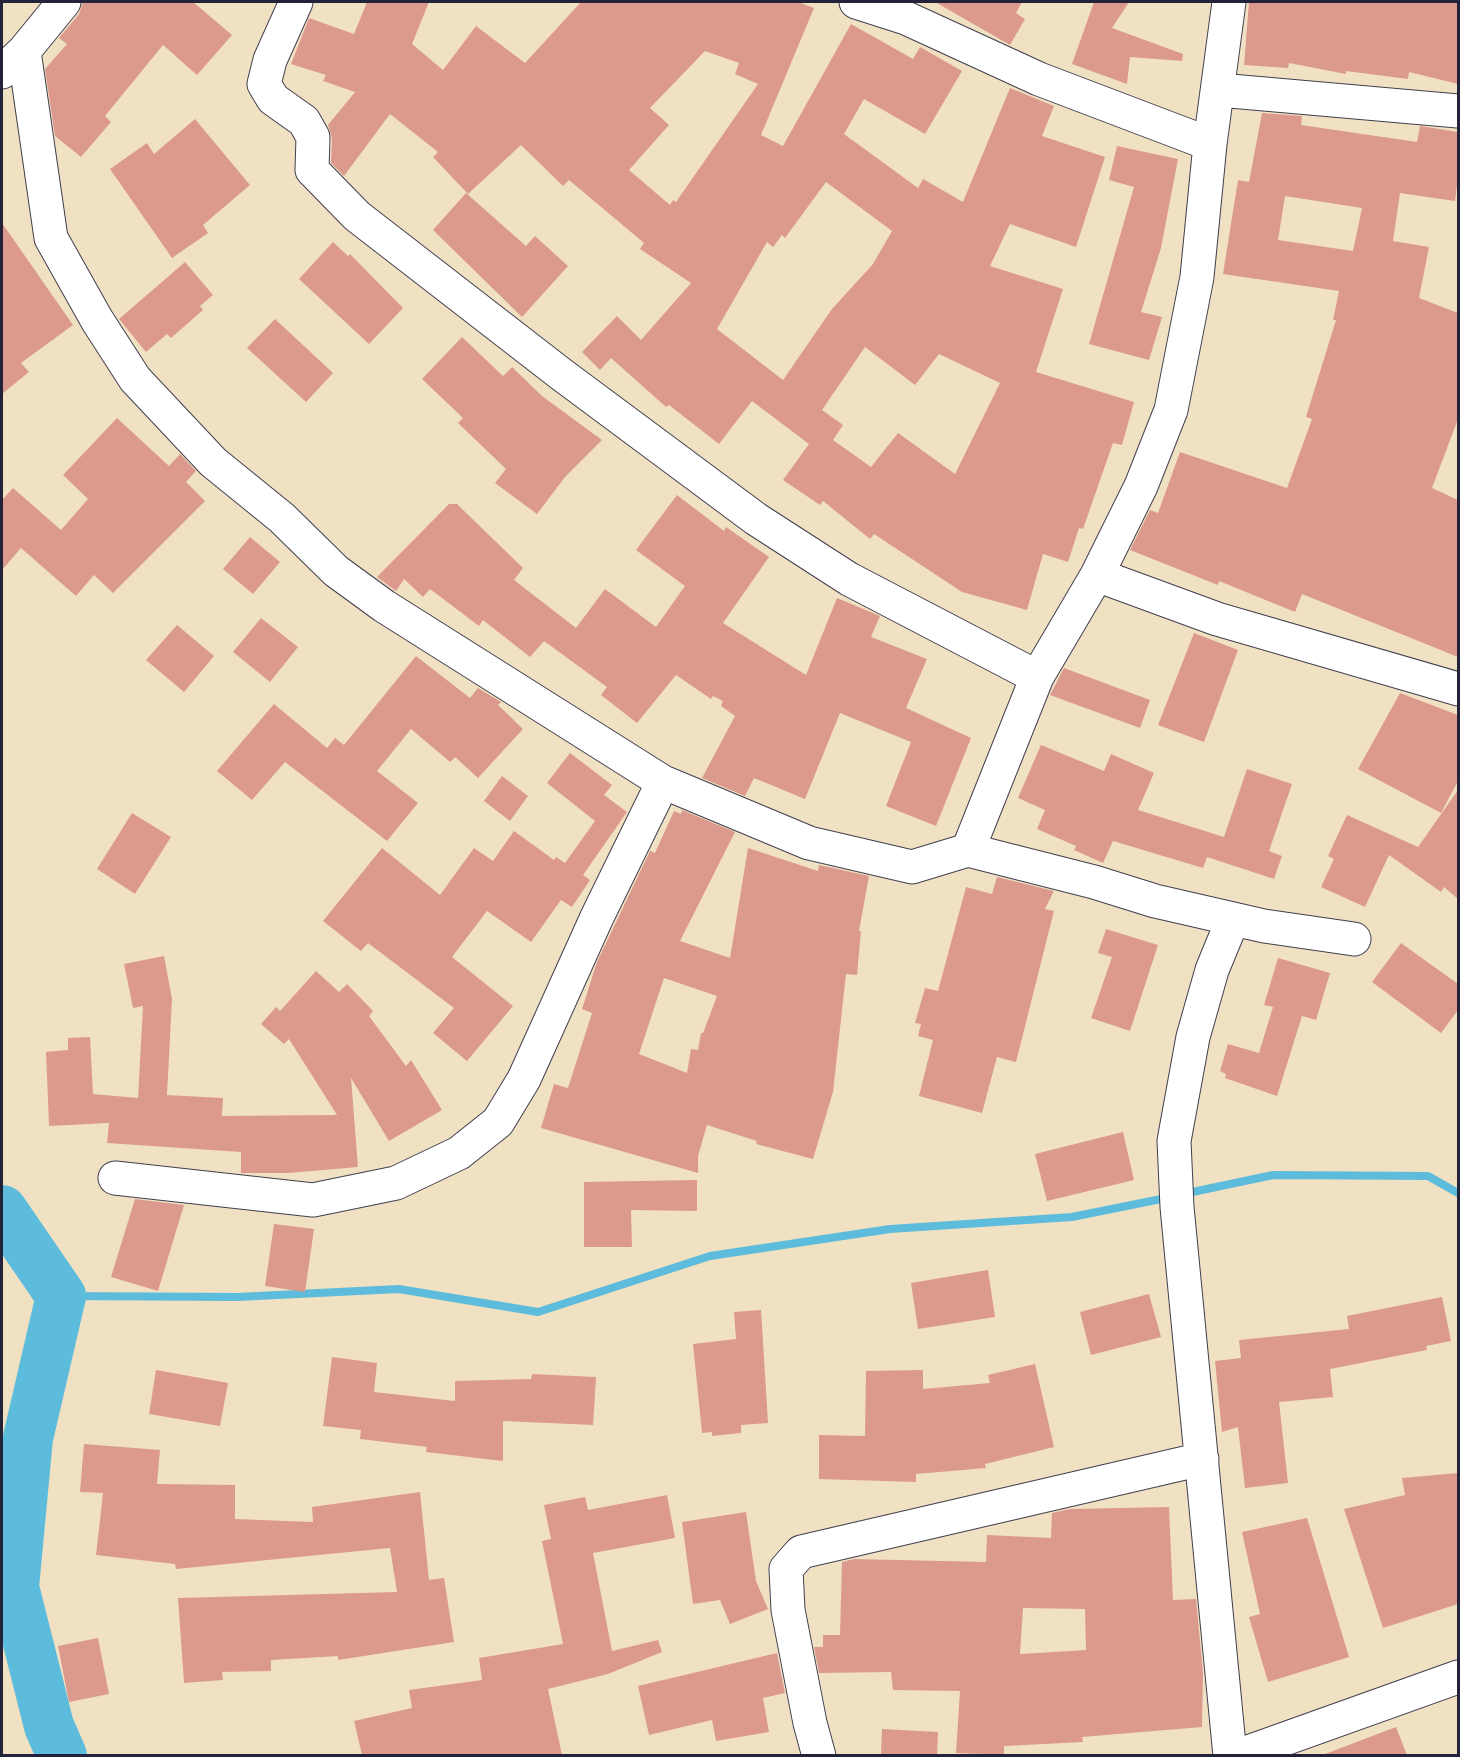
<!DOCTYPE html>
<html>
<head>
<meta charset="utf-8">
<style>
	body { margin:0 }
	#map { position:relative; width:1460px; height:1757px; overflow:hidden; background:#f1e1c3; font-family:"IM FELL DW Pica",serif }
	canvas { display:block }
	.frame { position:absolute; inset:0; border:3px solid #22223b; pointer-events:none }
</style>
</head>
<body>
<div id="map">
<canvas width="1460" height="1757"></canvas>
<div class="frame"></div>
</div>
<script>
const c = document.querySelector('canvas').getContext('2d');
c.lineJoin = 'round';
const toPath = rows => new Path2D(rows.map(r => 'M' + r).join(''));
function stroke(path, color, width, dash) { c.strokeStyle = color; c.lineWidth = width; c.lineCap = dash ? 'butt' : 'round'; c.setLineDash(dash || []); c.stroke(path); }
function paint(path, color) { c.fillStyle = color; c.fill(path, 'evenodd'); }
const stream = toPath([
	[1183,1194,1273,1175,1428,1176,1458,1193],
	[61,1296,237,1297,399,1289,538,1312,710,1256,890,1229,1072,1217,1171,1197]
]);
const river = toPath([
	[2,1210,61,1296,28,1438,14,1587,49,1726,62,1756]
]);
const building = toPath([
	[83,2,193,2,232,35,197,75,163,45,105,116,111,122,81,157,55,136,45,69,67,44,59,38,79,14],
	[367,2,429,2,412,44,443,70,476,26,525,63,581,2,798,2,814,8,761,135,783,146,851,24,913,59,920,47,962,71,925,134,864,99,844,134,918,188,923,179,963,202,1010,88,1054,106,1042,136,1105,157,1076,247,1010,224,990,266,1063,289,1036,372,1134,402,1122,445,1113,443,1083,529,1079,528,1068,562,1043,554,1027,610,962,592,874,534,870,539,823,501,820,505,783,480,809,444,752,401,719,444,669,405,666,407,611,358,600,370,582,352,617,316,641,340,691,283,640,249,644,243,569,180,563,186,521,145,468,194,433,157,438,152,390,114,344,176,331,163,332,138,328,125,355,92,323,81,326,75,291,64,309,18,354,34],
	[705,51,739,63,735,74,758,84,676,202,673,200,670,205,629,170,669,125,650,108],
	[826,182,892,231,873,264,832,309,783,380,717,329,767,242,773,247,782,235,785,238],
	[865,347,915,385,939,354,1000,383,955,474,898,433,871,467,833,440,843,425,822,410],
	[935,2,1022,2,1016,13,1025,19,1010,45],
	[1094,2,1129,2,1112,28,1183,54,1182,61,1130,57,1127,84,1072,64],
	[1249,2,1458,2,1458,84,1409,72,1408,79,1346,71,1346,74,1289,63,1288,68,1244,65],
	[1262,113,1302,116,1301,125,1417,142,1420,126,1458,132,1458,177,1455,201,1400,193,1393,241,1429,247,1419,298,1458,313,1458,419,1432,488,1458,500,1458,657,1302,594,1295,612,1219,581,1218,585,1130,550,1150,510,1158,513,1180,452,1287,488,1312,419,1306,417,1336,320,1333,320,1339,291,1223,274,1238,180,1249,182],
	[1285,196,1362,208,1353,251,1278,240],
	[195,119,250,185,203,225,208,233,172,258,110,169,147,143,154,154],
	[1117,146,1178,159,1161,248,1141,312,1162,317,1149,360,1089,344,1134,187,1109,180],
	[466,193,526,246,535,236,568,266,522,317,433,230],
	[2,223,73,325,21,363,29,372,2,394],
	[333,242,348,256,350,254,403,308,369,344,299,279],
	[185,262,213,295,200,306,203,310,171,338,167,334,146,352,119,319],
	[275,319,333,373,306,402,247,348],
	[462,337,503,376,512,367,542,396,602,440,565,477,537,514,495,483,506,469,458,423,463,418,422,379],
	[117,418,169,466,180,454,196,471,186,482,205,501,113,593,94,575,76,596,21,548,2,570,2,500,13,488,61,530,88,499,63,475],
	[677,495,724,531,726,527,769,557,723,623,806,675,837,598,880,616,871,637,927,659,906,708,971,738,936,826,886,806,911,742,840,713,805,799,754,778,745,796,702,778,735,716,721,706,723,701,713,696,711,699,676,675,637,723,601,695,607,687,544,641,530,657,483,620,479,626,430,589,423,597,404,579,396,591,377,577,449,504,457,504,523,568,514,580,576,628,605,589,656,627,685,586,636,550],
	[250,537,280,562,253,594,223,569],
	[261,618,298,647,270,682,233,652],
	[177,625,214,656,184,692,146,660],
	[1194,633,1238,650,1204,742,1158,725],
	[416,656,470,698,478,688,501,702,498,705,523,729,478,778,455,757,450,762,411,729,377,771,418,803,387,841,285,762,252,800,217,771,274,704,327,748,335,738,344,745],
	[1064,668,1150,700,1140,728,1050,695],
	[1400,693,1458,715,1458,781,1441,813,1358,769],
	[1041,745,1104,771,1111,754,1154,773,1138,810,1224,837,1247,769,1292,784,1269,851,1282,856,1274,879,1207,857,1203,868,1113,841,1103,863,1074,850,1076,846,1037,829,1045,810,1018,798],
	[570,753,612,785,604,795,627,812,583,875,590,880,572,907,561,900,531,942,487,911,452,957,513,1006,467,1061,433,1033,454,1008,368,943,361,951,323,921,382,848,440,895,474,848,493,861,514,831,554,860,556,857,565,863,595,821,547,783],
	[502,776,528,796,510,821,484,801],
	[1458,790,1458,899,1444,887,1441,892,1389,855,1365,907,1321,887,1334,859,1328,856,1347,815,1418,847],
	[682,810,735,832,680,941,730,958,748,848,818,871,819,865,869,876,859,931,861,931,857,975,846,974,833,1092,813,1159,756,1144,757,1141,707,1125,698,1156,698,1173,541,1128,554,1084,568,1088,592,1013,582,1009,597,962,650,851,655,853,674,811,681,814],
	[664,978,717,996,703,1033,701,1033,698,1050,691,1049,687,1073,639,1054],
	[132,813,171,837,135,894,97,869],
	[997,877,1054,891,1045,909,1054,911,1016,1062,997,1057,982,1113,919,1096,933,1040,918,1036,921,1024,915,1023,925,988,938,991,966,887,992,894],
	[1106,929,1158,945,1130,1031,1091,1018,1112,957,1098,953],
	[1401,943,1458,984,1458,1010,1441,1033,1372,982],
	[164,956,172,999,167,1095,223,1098,222,1116,337,1115,289,1039,284,1044,261,1024,276,1007,280,1011,316,971,339,992,347,984,373,1011,369,1016,406,1066,411,1060,442,1110,389,1141,351,1078,358,1167,288,1173,241,1173,241,1152,107,1143,109,1123,49,1126,46,1052,68,1050,68,1038,90,1037,93,1094,138,1098,143,1006,133,1008,124,964],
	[1278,958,1330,973,1316,1020,1302,1016,1277,1096,1225,1078,1226,1074,1220,1071,1228,1044,1259,1053,1273,1007,1264,1005],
	[1123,1132,1134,1180,1047,1201,1035,1154],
	[697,1180,697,1211,631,1210,632,1247,584,1247,584,1182],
	[135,1199,184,1205,158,1291,111,1277],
	[274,1224,314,1229,305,1292,265,1286],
	[988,1270,995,1317,918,1329,911,1283],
	[1149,1294,1161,1337,1091,1355,1080,1312],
	[1442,1297,1451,1341,1426,1346,1427,1350,1330,1369,1333,1397,1279,1402,1288,1483,1245,1488,1238,1427,1222,1432,1215,1361,1241,1358,1239,1340,1349,1329,1347,1316],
	[761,1310,768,1423,741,1425,741,1433,712,1436,712,1432,702,1433,693,1344,736,1339,734,1312],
	[332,1357,377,1363,374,1392,455,1401,455,1381,531,1379,532,1374,596,1377,593,1425,503,1421,503,1461,426,1452,427,1447,360,1439,361,1430,323,1426],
	[1035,1364,1054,1447,985,1464,986,1468,916,1474,916,1482,819,1479,819,1435,865,1436,866,1371,923,1370,923,1389,990,1383,988,1375],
	[156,1370,228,1383,220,1426,149,1414],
	[84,1444,160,1450,157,1484,235,1485,235,1519,313,1522,312,1507,420,1492,429,1580,444,1578,454,1642,338,1660,338,1656,271,1660,271,1671,222,1672,223,1680,184,1683,178,1598,397,1592,390,1548,176,1569,175,1564,96,1555,103,1493,80,1492],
	[1458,1473,1458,1604,1383,1628,1344,1509,1405,1495,1402,1478],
	[667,1495,675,1538,593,1553,612,1651,658,1640,662,1652,608,1674,548,1689,562,1755,362,1755,354,1721,412,1708,409,1690,482,1680,479,1658,563,1644,542,1541,551,1539,544,1505,585,1497,588,1510],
	[1169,1507,1173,1600,1196,1599,1203,1673,1202,1727,1082,1737,1083,1742,1004,1746,1004,1755,956,1753,960,1691,893,1690,891,1672,819,1673,814,1647,823,1647,823,1635,840,1635,842,1562,854,1559,986,1562,987,1535,1051,1538,1052,1513,1070,1509],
	[1023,1608,1085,1609,1086,1650,1020,1654],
	[746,1512,756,1581,768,1609,730,1624,720,1600,693,1604,682,1522],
	[1307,1518,1349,1657,1268,1682,1249,1617,1260,1614,1242,1532],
	[98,1638,109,1694,69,1702,58,1646],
	[777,1653,785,1693,763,1698,769,1732,716,1741,712,1720,649,1735,638,1686],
	[1396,1727,1407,1755,1325,1755,1325,1754],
	[882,1729,938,1732,937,1755,881,1755]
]);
const minor = toPath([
	[296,2,270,60,264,84,273,99,304,121,313,137,312,170,357,216,561,374,756,519,849,579,1037,677],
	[856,2,906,18,1039,79,1210,144],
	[24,51,51,238,97,320,135,379,213,462,282,518,336,571,384,606,663,782,809,843,912,867,968,850,1094,882,1155,901,1264,926,1354,939],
	[2,72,24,51,64,2],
	[1219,90,1458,111],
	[1097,575,1217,619,1458,689],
	[968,850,1037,677,1097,575,1141,486,1171,410,1197,277,1210,144,1229,2],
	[115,1178,313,1200,396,1183,459,1153,498,1122,524,1079,597,917,663,782],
	[819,1756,810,1723,788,1610,786,1569,801,1552,1202,1459],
	[1230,1756,1177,1207,1174,1141,1193,1037,1212,970,1233,919],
	[1237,1756,1458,1677]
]);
stroke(stream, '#5dbbdb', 8);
stroke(river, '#5dbbdb', 50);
paint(building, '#dc9a8e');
stroke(minor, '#413f4f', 35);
stroke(minor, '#fff', 33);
</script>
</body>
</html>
